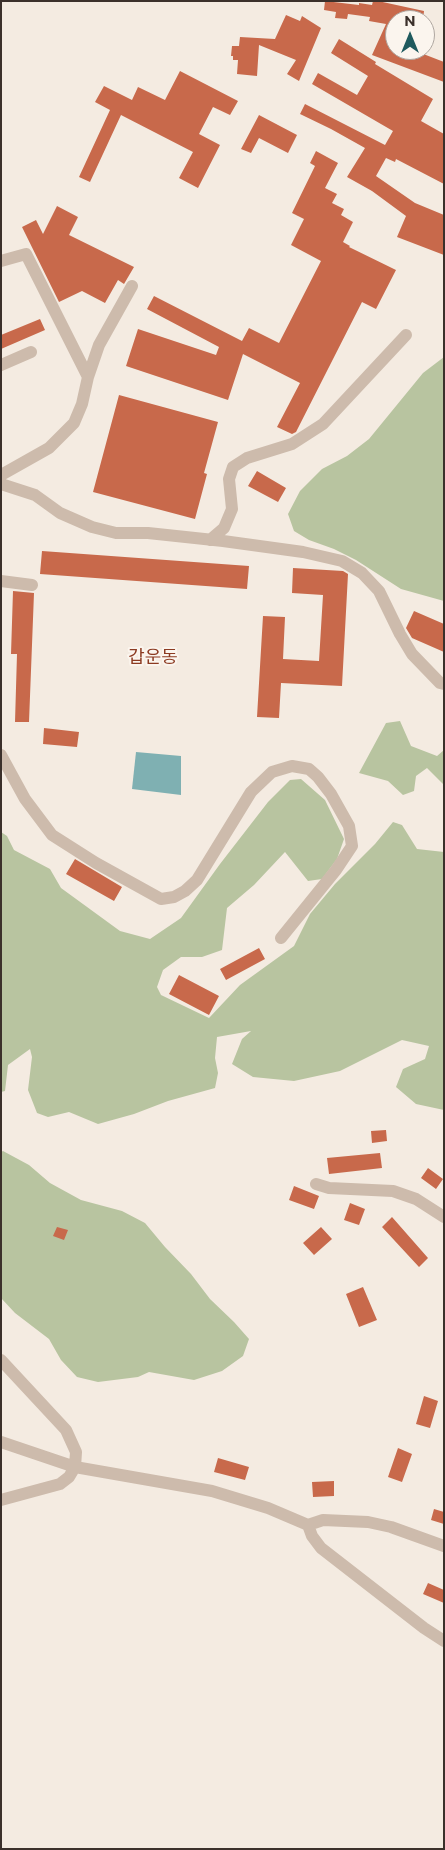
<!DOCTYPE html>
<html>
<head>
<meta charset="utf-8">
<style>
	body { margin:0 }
	#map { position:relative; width:445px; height:1850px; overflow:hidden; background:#f4ebe1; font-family:Montserrat,sans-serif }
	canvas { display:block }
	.frame { position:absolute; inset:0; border:2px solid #3b302b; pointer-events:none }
	.north { position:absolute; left:385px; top:10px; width:50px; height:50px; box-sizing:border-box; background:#fbf5ee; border:1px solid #aea6a0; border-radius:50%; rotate:0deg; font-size:14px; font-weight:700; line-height:20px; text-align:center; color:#3b302b }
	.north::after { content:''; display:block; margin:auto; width:18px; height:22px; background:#1f5a5e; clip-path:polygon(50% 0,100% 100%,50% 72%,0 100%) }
</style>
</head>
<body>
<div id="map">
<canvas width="445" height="1850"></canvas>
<div class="frame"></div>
<div class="north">N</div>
</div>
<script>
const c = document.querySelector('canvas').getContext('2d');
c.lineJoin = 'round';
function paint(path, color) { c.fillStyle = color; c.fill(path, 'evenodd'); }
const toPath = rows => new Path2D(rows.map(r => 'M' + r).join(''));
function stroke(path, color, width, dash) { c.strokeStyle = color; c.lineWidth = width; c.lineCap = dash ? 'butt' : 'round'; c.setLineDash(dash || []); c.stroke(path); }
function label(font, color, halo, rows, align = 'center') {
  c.font = font + ' Montserrat,"Noto Sans KR",sans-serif'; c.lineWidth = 4; c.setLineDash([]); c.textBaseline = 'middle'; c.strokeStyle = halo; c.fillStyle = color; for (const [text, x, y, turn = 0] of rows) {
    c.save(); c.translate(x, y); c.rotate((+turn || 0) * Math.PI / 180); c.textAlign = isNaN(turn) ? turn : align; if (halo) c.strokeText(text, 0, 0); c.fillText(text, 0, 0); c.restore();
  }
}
const green = toPath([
	[444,357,444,601,401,589,356,560,334,549,309,540,294,531,288,514,300,491,322,469,347,456,369,439,423,373],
	[400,721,411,746,437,756,444,750,444,785,427,768,416,776,414,791,403,795,388,781,359,773,386,723],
	[301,779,325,800,344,839,337,859,322,879,308,881,285,852,254,885,227,908,222,950,202,957,181,957,163,970,157,987,161,995,209,1018,240,985,294,946,310,914,335,884,375,844,393,822,402,825,417,849,444,852,444,1110,416,1104,396,1087,403,1069,425,1059,429,1046,402,1040,340,1071,294,1081,253,1077,232,1064,242,1039,251,1031,217,1037,215,1058,218,1073,215,1088,168,1101,134,1114,98,1124,69,1112,48,1117,37,1113,28,1090,32,1057,30,1049,8,1065,5,1091,1,1092,1,832,7,836,14,850,50,869,61,888,120,931,150,939,181,918,220,864,268,802,290,780],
	[3,1151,29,1165,50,1183,81,1200,122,1211,145,1223,165,1247,191,1274,210,1299,234,1322,249,1339,243,1356,222,1371,194,1380,149,1372,138,1377,98,1382,77,1377,61,1360,49,1339,15,1313,1,1298,1,1152]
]);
const water = toPath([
	[136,752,181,756,181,795,132,789]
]);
const building = toPath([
	[325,1,359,5,359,3,372,5,373,1,378,1,424,11,423,20,395,20,395,50,413,50,444,62,444,82,372,55,386,24,369,21,370,17,348,14,347,19,335,18,336,12,324,10],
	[286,15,300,21,302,16,321,28,299,81,287,74,296,60,259,45,257,76,237,74,238,60,233,60,233,56,231,56,232,46,239,46,240,37,275,39],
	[339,39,376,62,375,64,433,99,421,121,444,134,444,184,396,159,395,162,386,158,376,176,415,203,444,215,444,255,397,237,406,216,372,191,347,177,365,148,331,129,300,114,305,104,385,145,393,131,312,84,318,73,357,95,368,76,331,53],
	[180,71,238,101,230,115,213,107,199,134,220,145,198,188,179,178,193,152,121,115,90,182,79,177,110,110,95,102,104,86,132,100,138,87,165,100],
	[259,115,297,135,288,153,259,138,251,153,241,149],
	[316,151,338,163,325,188,337,194,332,203,344,209,341,215,353,222,343,242,350,246,349,247,396,270,376,309,362,302,296,432,292,434,277,427,300,383,243,354,228,400,126,366,138,329,216,355,219,347,147,309,154,296,242,341,249,328,279,343,321,261,291,245,304,219,292,213,315,166,310,163],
	[57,206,78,217,69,235,134,267,124,284,118,280,105,303,82,291,59,302,22,227,36,220,43,234],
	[40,319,45,330,1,349,1,335],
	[119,395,218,422,204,473,207,474,195,519,93,492],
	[257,471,286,488,278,502,248,486],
	[42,551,249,566,247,589,40,574],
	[293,568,343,571,348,574,342,686,281,683,279,718,257,717,263,616,285,617,283,659,319,661,323,595,292,593],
	[13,591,34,593,29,722,15,722,17,654,11,654],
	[414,611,444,624,444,652,412,638,406,628],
	[44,728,79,732,77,747,43,744],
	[75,859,122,887,114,901,66,874],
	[259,948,265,959,226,980,220,969],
	[179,975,219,996,209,1015,169,994],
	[386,1130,387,1141,372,1143,371,1131],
	[380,1153,382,1168,329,1174,327,1158],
	[428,1168,443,1179,436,1189,421,1178],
	[294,1186,319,1196,314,1209,289,1200],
	[350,1203,365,1209,359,1225,344,1220],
	[392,1217,428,1258,419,1267,382,1227],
	[57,1227,68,1230,64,1240,53,1236],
	[321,1227,332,1239,314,1255,303,1243],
	[363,1287,377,1320,359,1327,346,1294],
	[424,1396,438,1401,430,1428,416,1424],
	[398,1448,412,1454,402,1482,388,1477],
	[218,1458,249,1467,245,1480,214,1472],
	[334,1481,334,1496,313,1497,312,1482],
	[434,1509,444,1512,444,1524,431,1520],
	[428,1583,444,1590,444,1603,423,1594]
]);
const minor = toPath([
	[1,261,26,254,88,377],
	[1,365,31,352],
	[1,475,49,448,74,423,82,404,88,377,99,345,132,286],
	[1,484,35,495,60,513,92,527,116,533,148,533,223,541,303,552,342,561,362,573,379,591,400,634,412,654,440,683,444,684],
	[210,540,224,528,232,509,229,479,233,467,247,458,292,444,323,424,406,335],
	[1,581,32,585],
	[1,755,25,799,52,835,96,863,161,899,174,897,185,891,197,880,251,792,272,772,292,766,309,769,318,777,331,794,349,826,352,846,336,870,281,938],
	[316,1184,329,1188,393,1191,416,1199,444,1217],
	[1,1360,66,1430,76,1452,75,1467,69,1477,60,1484,1,1500],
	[1,1442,75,1467,212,1491,268,1508,308,1525],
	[444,1546,391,1527,368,1522,323,1520,308,1525,312,1536,321,1548,424,1628,444,1641]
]);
const quarterNames = [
	["갑운동",153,658]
];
paint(green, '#b8c4a0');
paint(water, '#7fb0b2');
paint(building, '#c8694b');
stroke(minor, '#cdbbac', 12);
label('18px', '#8c3b22', '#fbf5ee', quarterNames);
</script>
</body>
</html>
